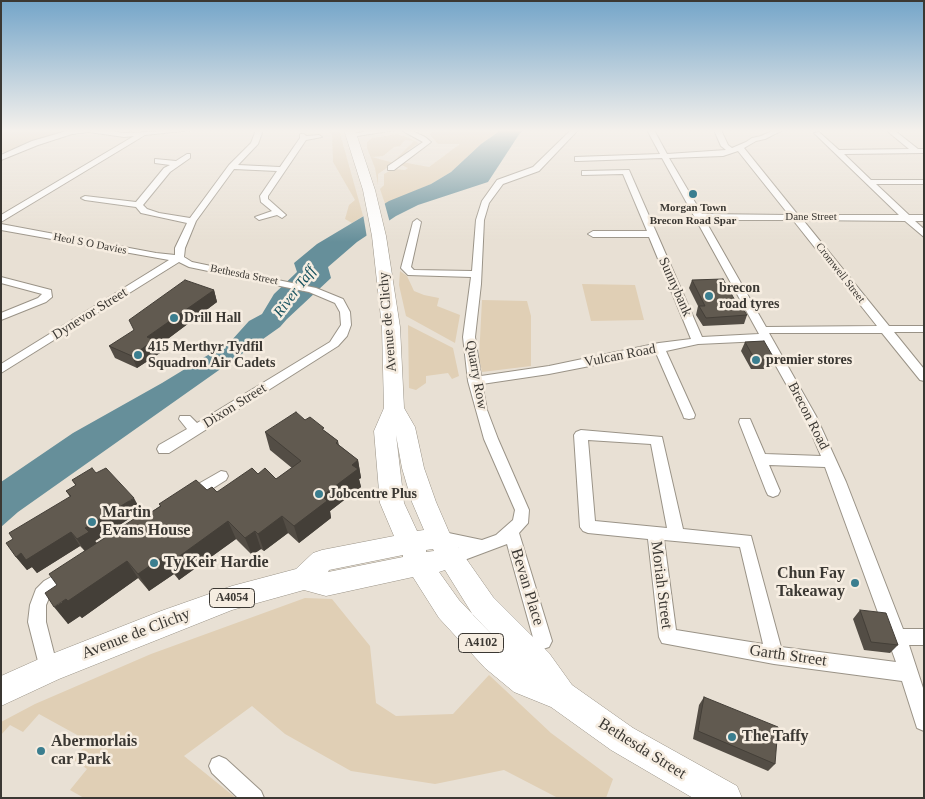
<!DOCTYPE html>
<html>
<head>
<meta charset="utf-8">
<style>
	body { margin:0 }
	#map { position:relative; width:925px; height:799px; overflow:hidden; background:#e8e0d4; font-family:Georgia,serif }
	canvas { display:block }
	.frame { position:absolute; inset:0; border:2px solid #3b3833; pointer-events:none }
</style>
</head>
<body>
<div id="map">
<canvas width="925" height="799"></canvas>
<div class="frame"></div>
</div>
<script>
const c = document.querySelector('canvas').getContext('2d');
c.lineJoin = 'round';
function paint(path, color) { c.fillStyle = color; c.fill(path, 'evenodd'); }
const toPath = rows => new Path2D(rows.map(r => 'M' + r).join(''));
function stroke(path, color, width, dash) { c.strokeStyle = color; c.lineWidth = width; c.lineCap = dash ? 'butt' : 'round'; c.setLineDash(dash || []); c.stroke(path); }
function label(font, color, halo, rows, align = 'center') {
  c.font = font + ' Georgia,serif'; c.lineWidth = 5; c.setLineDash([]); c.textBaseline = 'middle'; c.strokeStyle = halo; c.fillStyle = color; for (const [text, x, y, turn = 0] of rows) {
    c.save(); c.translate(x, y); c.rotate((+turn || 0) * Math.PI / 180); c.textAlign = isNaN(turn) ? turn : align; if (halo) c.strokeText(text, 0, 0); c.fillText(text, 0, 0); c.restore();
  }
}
const green = toPath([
	[1,130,67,130,1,153],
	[330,130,339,130,362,212,363,216,352,223,345,219,349,205,355,200,333,162,332,136],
	[436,130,501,130,481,144,451,172,431,184,385,204,380,189,384,185,384,174,393,169,405,170,408,168,399,164,402,162,429,167,460,144,438,144,429,134],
	[397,134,407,137,419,143,407,151,411,152,396,162,394,161,414,141,405,140,400,146,394,147,383,156,372,157,394,163,378,174,378,185,375,168,367,148,367,142,372,138],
	[400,271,407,276,414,291,424,295,439,298,437,306,460,315,455,343,406,316,399,285],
	[582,284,635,285,644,320,591,321],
	[482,300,527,301,531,316,531,366,482,372,479,358],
	[408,325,453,348,459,376,452,379,448,373,426,376,426,383,416,390,409,388],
	[305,598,332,599,370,646,376,703,396,716,453,714,489,675,551,733,613,779,606,798,558,798,504,770,435,784,351,771,285,734,252,706,184,756,236,798,84,798,70,790,87,769,74,760,88,741,39,714,23,732,10,725,1,735,1,722,35,704,151,654]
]);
const water = toPath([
	[501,130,524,130,520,133,488,182,418,205,396,216,357,242,328,267,331,278,287,319,280,327,18,512,1,527,1,482,73,433,162,383,231,341,249,321,262,314,274,294,297,272,294,263,317,244,389,201,431,184,451,172,481,144]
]);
const pier = toPath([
	[384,201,390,223,367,238,363,214]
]);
const minor = toPath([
	[70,130,105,130,124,133,192,130,145,135,1,222,1,215,134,136,124,137,89,132,72,134,38,145,1,160,1,155,32,141,70,130],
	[256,130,263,130,258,144,238,165,280,167,300,138,300,134,304,134,306,136,319,135,322,137,306,140,268,196,268,199,286,215,282,218,277,215,259,220,255,217,272,211,261,202,260,196,277,171,234,169,196,221,185,248,184,257,192,262,316,288,343,299,350,312,351,325,347,336,338,346,169,453,159,453,157,449,159,445,187,429,179,419,180,416,190,416,197,423,330,342,341,325,340,312,335,303,309,292,189,267,179,262,1,373,1,364,169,260,1,230,1,224,156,253,175,255,175,248,187,223,141,213,136,207,85,200,81,198,85,196,136,202,164,168,170,165,155,163,155,159,176,161,187,154,190,154,190,158,170,172,143,205,147,209,159,213,190,218,229,165,251,143,256,130],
	[373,130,395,130,351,137,348,135,373,130],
	[401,130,410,130,425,137,431,142,394,170,388,170,388,166,423,142,401,130],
	[571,130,578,130,539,171,503,184,489,203,484,220,481,284,475,337,481,376,549,366,659,343,691,339,649,237,593,237,588,234,593,231,647,231,623,174,582,175,582,171,585,171,629,170,702,337,759,334,662,158,578,161,575,161,575,157,660,154,647,130,654,130,667,154,726,150,721,146,714,130,721,130,728,145,732,148,746,142,752,138,761,136,774,130,783,130,765,139,756,141,744,148,798,215,899,215,814,133,819,132,839,150,909,149,886,130,894,130,918,149,924,149,924,153,844,154,871,180,924,180,924,184,876,184,909,215,924,215,924,221,915,221,924,229,924,237,905,221,803,220,889,326,924,326,924,332,894,332,924,369,924,381,920,380,882,333,769,333,816,416,846,482,903,629,924,629,924,645,909,645,924,691,924,731,917,728,902,681,774,664,662,643,659,637,648,539,588,533,583,531,580,527,574,435,576,432,581,430,662,437,683,529,751,536,781,647,896,662,825,467,769,465,780,491,778,495,773,497,768,495,766,491,739,422,740,419,750,419,765,454,821,456,804,416,762,341,698,344,666,351,695,415,694,418,689,419,684,418,683,415,656,353,549,374,482,384,487,410,498,439,529,510,528,523,519,533,552,641,549,647,543,649,537,647,534,641,507,544,451,565,445,563,443,558,445,553,459,548,434,542,431,537,434,532,439,531,482,540,496,535,513,520,515,510,484,439,468,381,463,337,471,277,408,275,401,268,413,222,417,219,421,222,411,267,414,270,472,271,476,220,482,201,497,180,533,167,571,130],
	[738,151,789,215,702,214,669,158,723,156,738,151],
	[705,220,793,220,877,326,766,327,705,220],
	[588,440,651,444,667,528,595,521,588,440],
	[664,540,740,547,763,644,676,630,664,540],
	[1,277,51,290,52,297,46,302,1,320,1,313,38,298,42,294,1,283,1,277],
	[221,471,226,472,228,476,226,480,196,499,191,501,186,499,184,495,186,491,221,471],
	[69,567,75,569,77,574,75,579,56,591,49,598,46,605,46,622,58,669,55,675,49,678,43,675,40,669,28,622,30,605,36,589,44,581,69,567],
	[219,756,226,759,261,791,264,798,238,798,212,773,209,766,212,759,219,756]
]);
const primary = toPath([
	[344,130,355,130,375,190,386,236,400,327,404,408,415,427,424,468,436,502,449,532,460,550,493,597,549,653,572,685,633,728,737,786,742,798,693,798,611,750,551,707,514,692,485,668,439,618,413,577,326,596,304,590,232,610,59,679,1,706,1,676,39,659,161,611,232,586,296,569,313,553,322,550,394,536,380,503,374,431,384,408,382,327,372,236,363,190,344,130],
	[396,435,402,468,412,502,424,530,417,531,404,503,396,435],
	[433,549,434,551,426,552,426,550,433,549],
	[403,555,403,557,328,572,329,570,403,555],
	[445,570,473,615,504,647,459,600,439,572,445,570]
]);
const wall = toPath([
	[692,280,737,304,747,315,744,324,703,326,696,315,698,306,689,288],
	[214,290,217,302,157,347,160,353,137,368,115,358,109,346],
	[745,342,775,360,771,369,751,369,741,351],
	[305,420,325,431,338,441,339,445,358,460,361,478,359,479,361,487,330,511,331,518,299,543,288,533,264,551,261,549,252,555,236,539,179,580,174,574,149,591,138,578,82,618,80,616,68,624,57,585,85,551,80,546,37,573,32,567,27,570,16,557,70,497,66,491,76,486,72,480,96,473,141,511,95,541,97,543,139,520,160,506,159,504,207,490,217,492,258,474,276,479,292,468,270,450,265,432],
	[860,610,898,645,890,653,864,650,853,619],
	[704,697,775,764,768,771,693,739,699,705]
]);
const shadedWall = toPath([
	[214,290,217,302,157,347,160,353,137,368,132,356,147,337],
	[358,460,361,478,359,479,361,487,330,511,331,518,299,543,294,526,352,465],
	[134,498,141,511,95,541,98,545,86,553,77,539,85,528],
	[282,516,288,533,264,551,258,534],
	[228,521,236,539,179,580,170,563],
	[255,531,261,549,252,555,245,538],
	[71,532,80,546,37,573,32,567,27,570,16,557,21,553],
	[164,556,174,574,149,591,138,574],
	[127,561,138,578,82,618,80,616,68,624,54,607]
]);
const building = toPath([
	[723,279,737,304,739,303,747,315,706,318,699,306,705,306,692,280,723,279],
	[185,280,214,290,147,337,154,340,132,356,109,346,134,330,129,320,185,280],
	[764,341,775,360,755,360,745,342,764,341],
	[296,412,305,420,310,417,324,428,322,429,338,441,336,443,358,460,352,465,358,469,322,496,327,501,294,526,282,516,258,534,255,531,245,538,228,521,170,563,164,556,138,574,127,561,68,601,66,599,54,607,45,593,57,585,49,574,137,517,139,520,161,506,159,504,196,480,207,490,212,487,217,492,252,468,258,474,265,468,276,479,301,461,265,432,296,412],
	[92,468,96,473,106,468,134,498,85,528,89,532,77,539,71,532,26,560,21,553,16,557,6,543,13,539,9,533,71,496,66,491,76,485,72,480,92,468],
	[860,610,886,613,898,645,871,642,860,610],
	[704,697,778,727,775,764,698,731,704,697]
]);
const markers = [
	[693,194,5,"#3b7e8f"],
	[709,296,5,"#3b7e8f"],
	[174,318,5,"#3b7e8f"],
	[138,355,5,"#3b7e8f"],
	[756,360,5,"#3b7e8f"],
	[319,494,5,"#3b7e8f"],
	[92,522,5,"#3b7e8f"],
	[154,563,5,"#3b7e8f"],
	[855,583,5,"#3b7e8f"],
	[732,737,5,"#3b7e8f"],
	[41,751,5,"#3b7e8f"]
];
const farPoinames = [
	["Morgan Town",693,208],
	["Brecon Road Spar",693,221]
];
const farStreetnames = [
	["Dane Street",811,217],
	["Heol S O Davies",90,244,11],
	["Cromwell Street",840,273,52],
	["Bethesda Street",244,275,11]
];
const shields = [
	[232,598,45],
	[481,643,45]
];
const shieldNames = [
	["A4054",232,598],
	["A4102",481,643]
];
const streetNames = [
	["Sunnybank",675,287,66],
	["Dynevor Street",90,314,-32],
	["Avenue de Clichy",388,322,-95],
	["Vulcan Road",620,356,-11],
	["Quarry Row",476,375,80],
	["Dixon Street",235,406,-32],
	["Brecon Road",808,416,63]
];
const poiNames = [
	["brecon",719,288],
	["road tyres",719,304],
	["Drill Hall",184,318],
	["415 Merthyr Tydfil",148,347],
	["Squadron Air Cadets",148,363],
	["premier stores",766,360],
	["Jobcentre Plus",329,494]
];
const waterNames = [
	["River Taff",295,292,-53]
];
const nearPoinames = [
	["Martin",102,513],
	["Evans House",102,531],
	["Ty Keir Hardie",164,563],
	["Chun Fay",845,574,"right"],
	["Takeaway",845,592,"right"],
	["The Taffy",742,737],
	["Abermorlais",51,742],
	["car Park",51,760]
];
const nearStreetnames = [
	["Moriah Street",661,585,83],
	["Bevan Place",527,587,73],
	["Avenue de Clichy",136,634,-21],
	["Garth Street",788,656,8],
	["Bethesda Street",642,749,32]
];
paint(green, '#e0cfb5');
paint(water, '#668f9a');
paint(pier, '#e8e0d4');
stroke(minor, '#9a9387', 2);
stroke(primary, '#9a9387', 1);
paint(minor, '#fff');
paint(primary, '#fff');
paint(wall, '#534d45');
paint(shadedWall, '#443f38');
paint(building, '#615a50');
stroke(building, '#443f38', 1);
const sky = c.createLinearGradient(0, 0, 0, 242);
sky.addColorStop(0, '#74a5c9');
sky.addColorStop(0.54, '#f5f1ec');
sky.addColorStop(1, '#f5f1ec00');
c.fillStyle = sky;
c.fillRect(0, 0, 925, 242);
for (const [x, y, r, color] of markers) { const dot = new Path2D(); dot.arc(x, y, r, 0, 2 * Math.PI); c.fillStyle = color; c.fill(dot); stroke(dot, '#f6ede1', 2); }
label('bold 11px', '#3b3833', '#f6ede1', farPoinames);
label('11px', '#3b3833', '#f6ede1', farStreetnames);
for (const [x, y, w] of shields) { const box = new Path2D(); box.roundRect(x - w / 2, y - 9.5, w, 19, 4); c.fillStyle = '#f6ede1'; c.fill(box); stroke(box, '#3b3833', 1); }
label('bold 12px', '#3b3833', null, shieldNames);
label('14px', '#3b3833', '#f6ede1', streetNames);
label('bold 14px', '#3b3833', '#f6ede1', poiNames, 'left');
label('italic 15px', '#15505d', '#f6ede1', waterNames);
label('bold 16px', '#3b3833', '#f6ede1', nearPoinames, 'left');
label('16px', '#3b3833', '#f6ede1', nearStreetnames);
</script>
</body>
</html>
